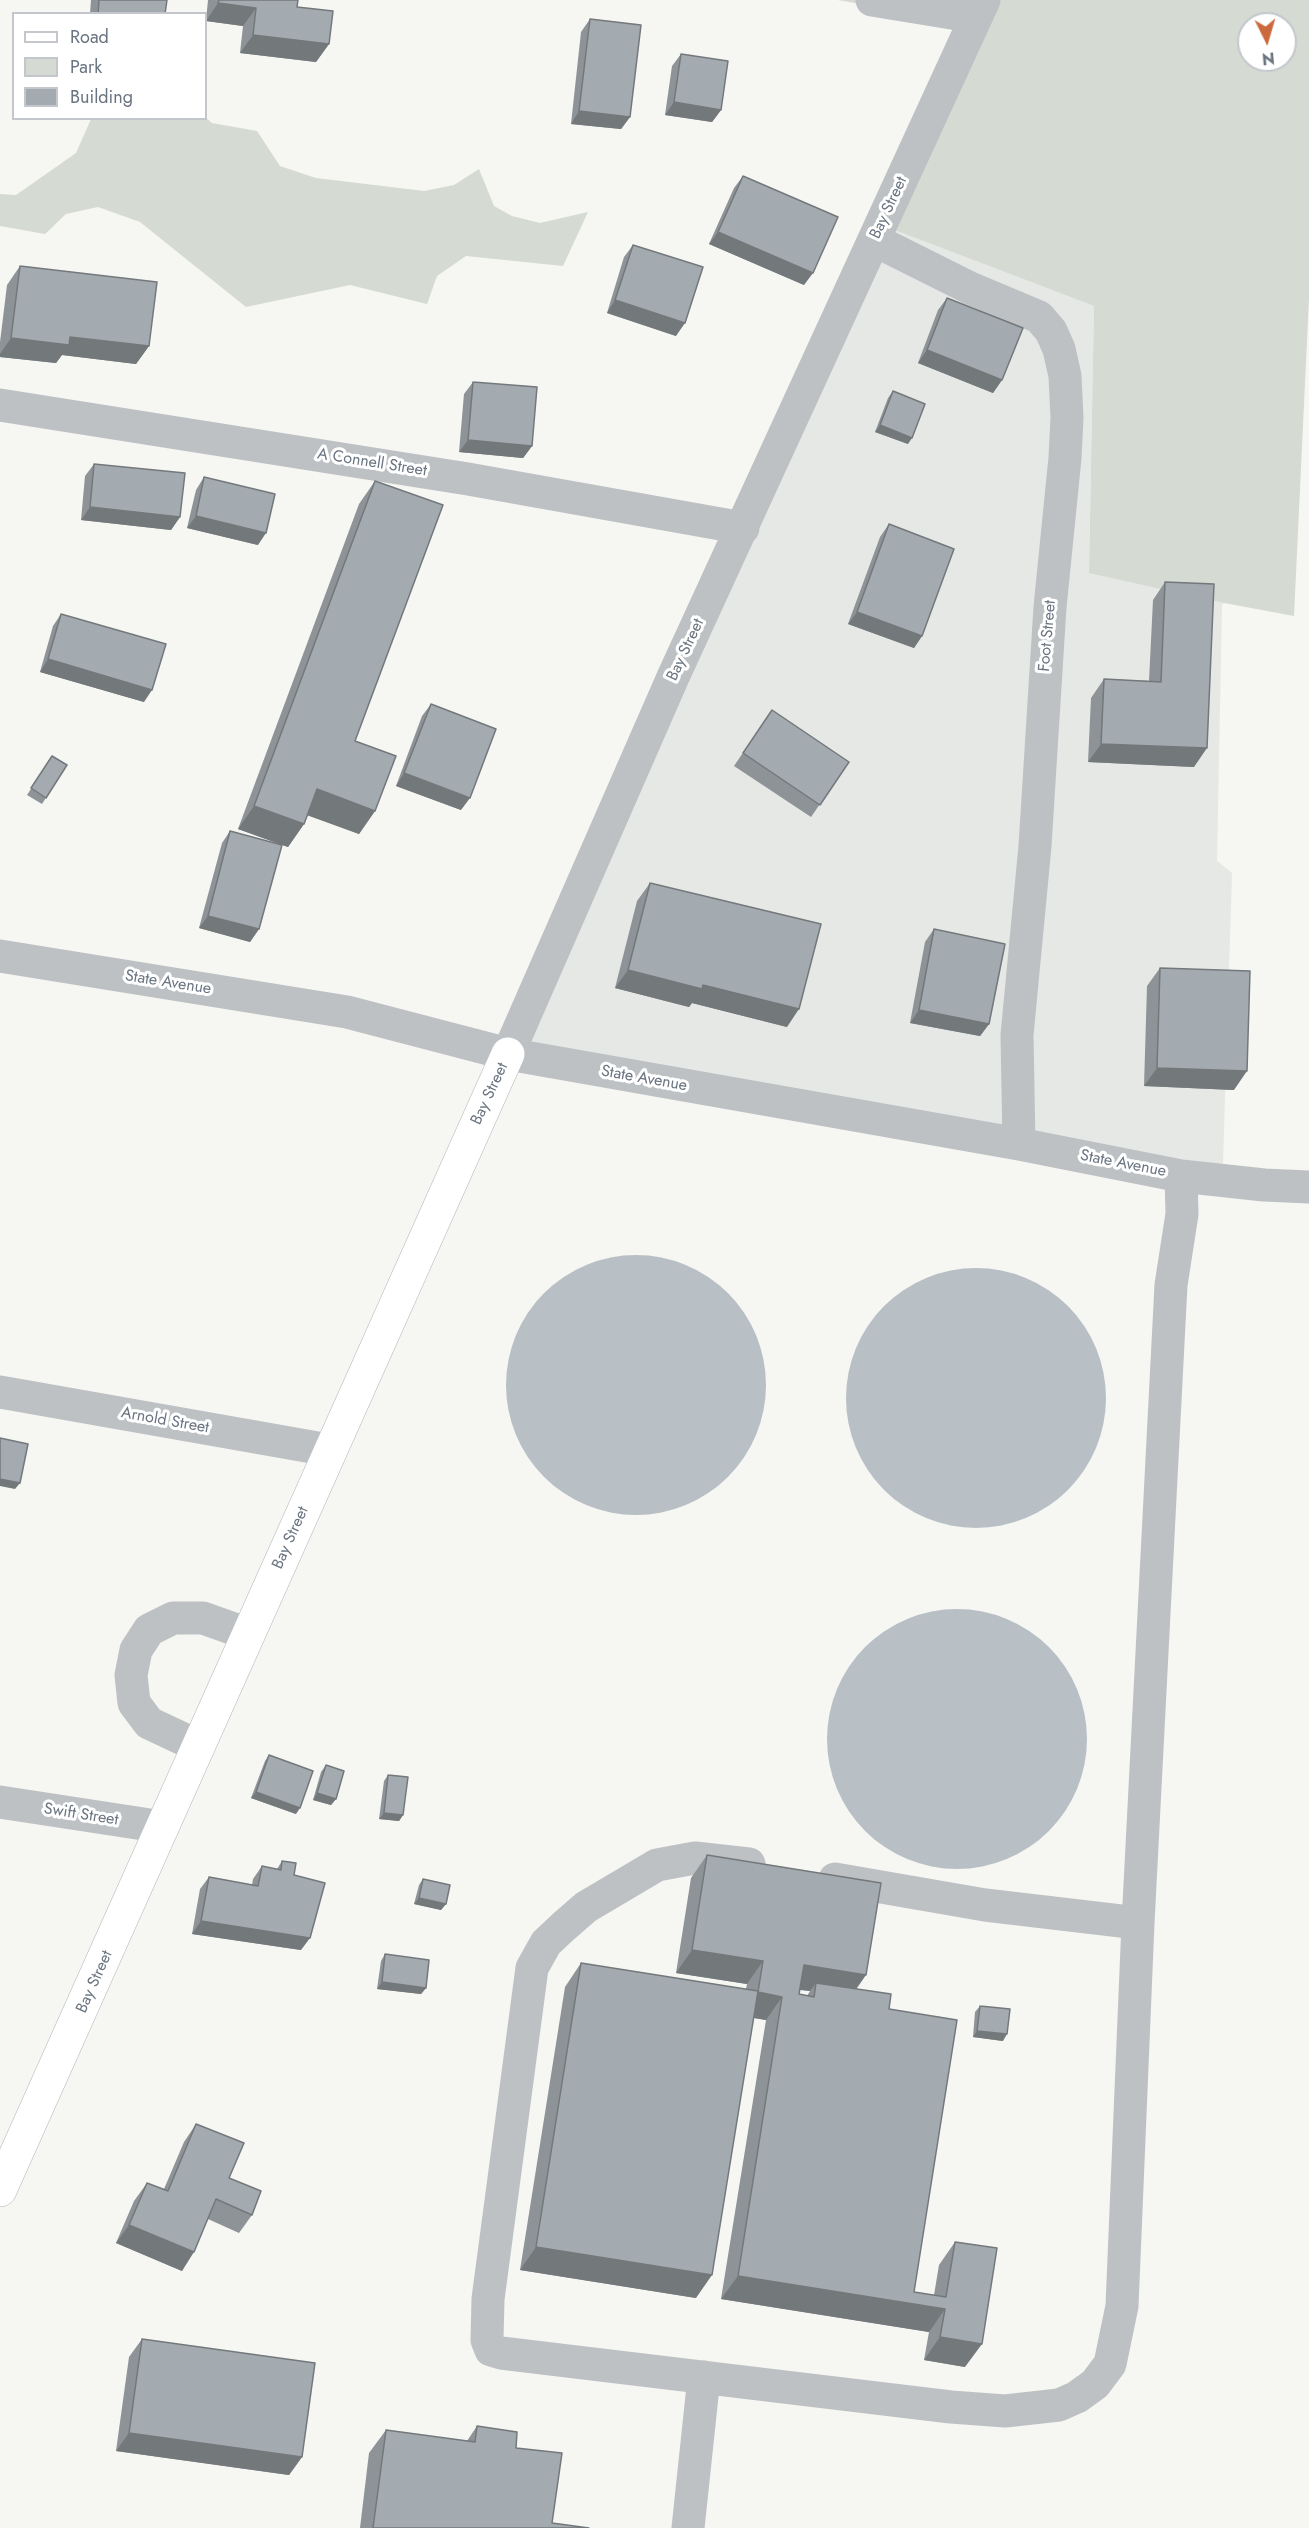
<!DOCTYPE html>
<html>
<head>
<meta charset="utf-8">
<style>
	body { margin:0 }
	#map { position:relative; width:1309px; height:2528px; overflow:hidden; background:#f6f6f3; font-family:Jost,sans-serif }
	canvas { display:block }
	.legend { position:absolute; left:12px; top:12px; width:195px; height:108px; box-sizing:border-box; background:#fff; border:2px solid #c3c7cc; margin:0; padding:8px 10px; list-style:none; font-size:18px; color:#697480 }
	.legend li { display:flex; align-items:center; gap:12px; height:30px }
	.legend b { width:30px; border:2px solid #c3c7cc }
	.north { position:absolute; left:1237px; top:12px; width:60px; height:60px; box-sizing:border-box; background:#fff; border:2px solid #c3c7cc; border-radius:50%; rotate:175deg; font-size:16px; font-weight:700; line-height:24px; text-align:center; color:#697480 }
	.north::after { content:''; display:block; margin:auto; width:21px; height:27px; background:#cc693d; clip-path:polygon(50% 0,100% 100%,50% 72%,0 100%) }
</style>
</head>
<body>
<div id="map">
<canvas width="1309" height="2528"></canvas>
<ul class="legend">
<li><b style="height:8px;background:#fff"></b>Road</li>
<li><b style="height:16px;background:#d5dad3"></b>Park</li>
<li><b style="height:16px;background:#a4abb0"></b>Building</li>
</ul>
<div class="north">N</div>
</div>
<script>
const c = document.querySelector('canvas').getContext('2d');
c.lineJoin = 'round';
function paint(path, color) { c.fillStyle = color; c.fill(path, 'evenodd'); }
const toPath = rows => new Path2D(rows.map(r => 'M' + r).join(''));
function stroke(path, color, width, dash) { c.strokeStyle = color; c.lineWidth = width; c.lineCap = dash ? 'butt' : 'round'; c.setLineDash(dash || []); c.stroke(path); }
function label(font, color, halo, rows, align = 'center') {
  c.font = font + ' Jost,sans-serif'; c.lineWidth = 6; c.setLineDash([]); c.textBaseline = 'middle'; c.strokeStyle = halo; c.fillStyle = color; for (const [text, x, y, turn = 0] of rows) {
    c.save(); c.translate(x, y); c.rotate((+turn || 0) * Math.PI / 180); c.textAlign = isNaN(turn) ? turn : align; if (halo) c.strokeText(text, 0, 0); c.fillText(text, 0, 0); c.restore();
  }
}
const built = toPath([
	[884,226,1094,306,1089,572,1224,603,1222,605,1217,861,1232,873,1223,1162,1219,1178,511,1040]
]);
const green = toPath([
	[838,0,1309,0,1309,298,1294,616,1224,603,1089,573,1094,306,884,226,956,21],
	[1249,24,1285,24,1285,60,1249,60],
	[206,118,212,123,257,131,280,166,316,178,424,191,454,185,479,169,494,206,512,216,540,223,588,212,563,266,466,256,437,276,427,304,350,285,246,307,140,222,98,207,66,214,45,234,0,226,0,194,16,195,76,153,91,119]
]);
const water = toPath([
	'506 1385a130 130 0 1 1 260 0a130 130 0 1 1-260 0Z',
	'846 1398a130 130 0 1 1 260 0a130 130 0 1 1-260 0Z',
	'827 1739a130 130 0 1 1 260 0a130 130 0 1 1-260 0Z'
]);
const minor = toPath([
	[872,0,976,17],
	[874,240,970,288,1039,317,1051,331,1059,349,1065,376,1067,418,1065,458,1050,607,1035,846,1017,1035,1019,1144],
	[0,405,468,479,743,528],
	[0,956,347,1012,508,1054,1019,1144,1181,1176,1264,1185,1309,1187],
	[508,1054,673,677,984,0],
	[0,1392,329,1450],
	[198,1746,149,1723,134,1703,131,1675,136,1650,149,1630,173,1618,203,1618,248,1634],
	[0,1802,163,1827],
	[749,1864,695,1858,657,1865,586,1907,563,1927,546,1943,532,1968,488,2299,487,2340,491,2350,501,2353,951,2407,1005,2411,1059,2405,1077,2397,1095,2384,1110,2364,1122,2306,1138,1923],
	[835,1879,985,1905,1138,1923,1171,1285,1182,1214,1181,1176],
	[688,2528,704,2377]
]);
const major = toPath([
	[0,2190,508,1054]
]);
const wall = toPath([
	[91,0,167,0,165,14,90,14],
	[208,0,298,0,297,7,329,44,316,62,240,53,243,26,206,21],
	[590,19,630,117,621,129,571,124,581,32],
	[681,54,721,110,712,122,665,115,672,66],
	[743,176,804,285,709,244,734,188],
	[633,245,676,336,607,313,624,257],
	[20,266,149,346,136,364,62,355,56,363,0,357,0,342,7,285],
	[947,298,1002,380,993,393,918,363,938,310],
	[473,382,532,446,523,458,459,452,464,394],
	[893,391,908,444,875,432,888,398],
	[94,464,180,517,171,530,81,520,85,476],
	[204,477,258,545,187,528,196,490],
	[375,481,355,741,375,811,359,834,308,815,304,824,288,847,282,845,259,929,250,942,199,928,222,843,230,831,282,845,238,829,359,504],
	[889,524,922,636,914,648,848,624,880,537],
	[1165,582,1194,767,1088,762,1091,698,1104,679,1149,681,1153,600],
	[61,614,144,702,40,672,53,626],
	[431,704,461,810,396,786,422,716],
	[772,710,849,762,811,817,734,766],
	[52,756,67,765,42,804,27,795],
	[650,883,787,1027,692,1003,689,1007,615,988,637,901],
	[934,929,989,1024,980,1036,910,1023,925,942],
	[1160,968,1234,1090,1144,1086,1147,986],
	[269,1755,296,1814,251,1798,265,1761],
	[326,1765,336,1799,331,1805,313,1800,321,1772],
	[388,1775,403,1815,399,1821,379,1819,384,1781],
	[707,1855,856,1989,889,2009,914,2292,934,2295,939,2265,955,2242,965,2367,924,2360,929,2332,721,2299,766,2020,754,2018,696,2298,520,2270,565,1987,581,1963,746,1989,747,1984,676,1973,691,1878],
	[799,1990,810,1991,807,1996,799,1994],
	[282,1861,294,1875,301,1950,192,1934,200,1889,209,1877,252,1885,253,1879,262,1866,277,1869],
	[423,1879,446,1904,441,1910,414,1904,419,1885],
	[385,1954,426,1988,421,1994,377,1989,381,1961],
	[980,2006,1003,2041,973,2037,975,2012],
	[196,2124,252,2215,239,2233,208,2219,182,2271,116,2243,134,2201,147,2183,164,2189,184,2142],
	[142,2339,302,2457,289,2475,116,2451,129,2357],
	[477,2426,516,2448,552,2523,589,2528,360,2528,369,2453,386,2430,467,2441]
]);
const shadedWall = toPath([
	[218,3,256,8,243,26,206,21],
	[253,35,329,44,316,62,240,53],
	[674,102,721,110,712,122,665,115],
	[579,111,630,117,621,129,571,124],
	[718,232,813,273,804,285,709,244],
	[615,300,685,323,676,336,607,313],
	[70,337,149,346,136,364,62,355,56,363,0,357,0,354,11,338],
	[927,350,1002,380,993,393,918,363],
	[880,425,912,438,908,444,875,432],
	[468,440,532,446,523,458,459,452],
	[90,507,180,517,171,530,81,520],
	[196,516,266,533,258,545,187,528],
	[857,612,922,636,914,648,848,624],
	[48,659,152,690,144,702,40,672],
	[1101,744,1207,748,1194,767,1088,762],
	[404,773,470,798,461,810,396,786],
	[317,789,375,811,359,834,301,813],
	[254,806,304,824,288,847,238,829],
	[208,916,259,929,250,942,199,928],
	[628,970,703,985,799,1009,787,1027,692,1003,689,1007,615,988],
	[919,1010,989,1024,980,1036,910,1023],
	[1157,1068,1247,1071,1234,1090,1144,1086],
	[0,1479,20,1483,15,1489,0,1486],
	[256,1792,300,1808,296,1814,251,1798],
	[317,1793,336,1799,331,1805,313,1800],
	[384,1813,403,1815,399,1821,379,1819],
	[419,1898,446,1904,441,1910,414,1904],
	[201,1921,310,1938,301,1950,192,1934],
	[692,1950,763,1961,747,1984,676,1973],
	[804,1965,866,1975,850,1998,816,1983,810,1991,788,1988],
	[382,1982,426,1988,421,1994,377,1989],
	[758,1992,782,1997,766,2020,742,2016],
	[977,2031,1007,2034,1003,2041,973,2037],
	[129,2225,194,2252,182,2271,116,2243],
	[536,2247,712,2275,696,2298,520,2270],
	[738,2276,945,2309,929,2332,721,2299],
	[940,2337,982,2344,965,2367,924,2360],
	[129,2433,302,2457,289,2475,116,2451]
]);
const building = toPath([
	[99,0,167,0,165,14,98,14,99,0],
	[219,0,298,0,297,7,333,11,329,44,253,35,256,8,218,3,219,0],
	[590,19,641,25,630,117,579,111,590,19],
	[681,54,728,61,721,110,674,102,681,54],
	[743,176,838,217,813,273,718,232,743,176],
	[633,245,703,267,685,323,615,300,633,245],
	[20,266,157,282,149,346,70,337,69,345,11,338,20,266],
	[947,298,1023,328,1002,380,927,350,947,298],
	[473,382,537,387,532,446,468,440,473,382],
	[893,391,925,404,912,438,880,425,893,391],
	[94,464,185,473,180,517,90,507,94,464],
	[204,477,275,494,266,533,196,516,204,477],
	[375,481,443,505,355,741,396,756,375,811,317,789,304,824,254,806,375,481],
	[889,524,954,549,922,636,857,612,889,524],
	[1165,582,1214,584,1207,748,1101,744,1104,679,1161,682,1165,582],
	[61,614,166,644,152,690,48,659,61,614],
	[431,704,496,729,470,798,404,773,431,704],
	[772,710,849,762,820,805,743,753,772,710],
	[52,756,67,765,46,798,31,788,52,756],
	[230,831,282,845,259,929,208,916,230,831],
	[650,883,821,924,799,1009,703,985,702,989,628,970,650,883],
	[934,929,1005,944,989,1024,919,1010,934,929],
	[1160,968,1250,971,1247,1071,1157,1068,1160,968],
	[0,1438,28,1444,20,1483,0,1479,0,1438],
	[269,1755,313,1771,300,1808,256,1792,269,1755],
	[326,1765,344,1771,336,1799,317,1793,326,1765],
	[388,1775,408,1777,403,1815,384,1813,388,1775],
	[707,1855,881,1883,866,1975,804,1965,799,1994,814,1997,816,1983,891,1994,889,2009,957,2020,914,2292,946,2297,955,2242,997,2248,982,2344,940,2337,945,2309,738,2276,782,1997,758,1992,763,1961,692,1950,707,1855],
	[282,1861,296,1863,294,1875,325,1883,310,1938,201,1921,209,1877,258,1886,262,1866,281,1870,282,1861],
	[423,1879,450,1885,446,1904,419,1898,423,1879],
	[385,1954,429,1960,426,1988,382,1982,385,1954],
	[581,1963,758,1991,712,2275,536,2247,581,1963],
	[980,2006,1010,2009,1007,2034,977,2031,980,2006],
	[196,2124,244,2143,229,2178,261,2191,252,2215,216,2199,194,2252,129,2225,147,2183,168,2191,196,2124],
	[142,2339,315,2363,302,2457,129,2433,142,2339],
	[477,2426,517,2432,516,2448,562,2453,552,2523,589,2528,373,2528,386,2430,475,2442,477,2426]
]);
const streetNames = [
	["Bay Street",889,208,-65],
	["A Connell Street",372,463,9],
	["Foot Street",1048,636,-85],
	["Bay Street",686,650,-65],
	["State Avenue",168,983,9],
	["State Avenue",644,1079,10],
	["Bay Street",490,1094,-65],
	["State Avenue",1123,1164,11],
	["Arnold Street",165,1421,10],
	["Bay Street",291,1538,-66],
	["Swift Street",81,1815,9],
	["Bay Street",95,1982,-66]
];
paint(built, '#e6e8e6');
paint(green, '#d5dad3');
paint(water, '#b8c0c5');
stroke(major, '#b2b5b9', 34);
stroke(minor, '#bec1c4', 33);
stroke(major, '#fff', 33);
paint(wall, '#8d9397');
paint(shadedWall, '#73787b');
paint(building, '#a4abb0');
stroke(building, '#73787b', 1.5);
label('16px', '#697480', '#fff', streetNames);
</script>
</body>
</html>
